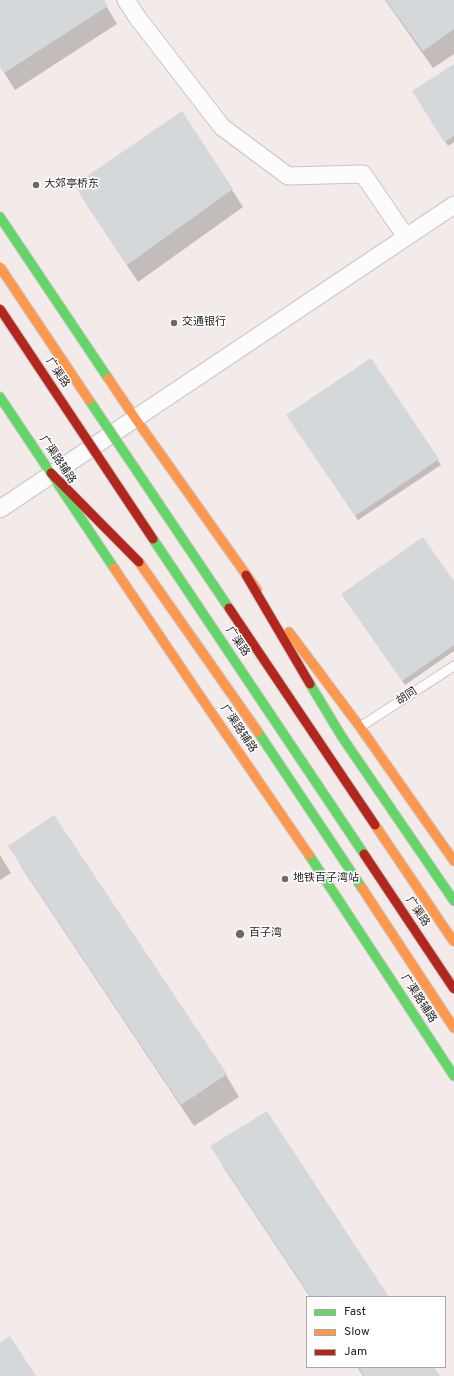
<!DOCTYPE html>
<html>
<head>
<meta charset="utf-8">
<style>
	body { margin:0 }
	#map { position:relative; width:454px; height:1376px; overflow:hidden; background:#f3ebea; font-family:Overpass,sans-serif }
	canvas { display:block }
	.legend { position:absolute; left:306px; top:1296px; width:140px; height:72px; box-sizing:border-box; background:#fff; border:1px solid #a9a7a6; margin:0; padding:5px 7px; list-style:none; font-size:12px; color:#272221 }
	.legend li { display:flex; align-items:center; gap:8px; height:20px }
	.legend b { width:20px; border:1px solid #a9a7a6 }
</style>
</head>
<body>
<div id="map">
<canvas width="454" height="1376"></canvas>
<ul class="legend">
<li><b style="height:5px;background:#63d668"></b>Fast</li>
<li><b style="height:5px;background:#ff974d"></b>Slow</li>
<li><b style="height:5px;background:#b3261e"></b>Jam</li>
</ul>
</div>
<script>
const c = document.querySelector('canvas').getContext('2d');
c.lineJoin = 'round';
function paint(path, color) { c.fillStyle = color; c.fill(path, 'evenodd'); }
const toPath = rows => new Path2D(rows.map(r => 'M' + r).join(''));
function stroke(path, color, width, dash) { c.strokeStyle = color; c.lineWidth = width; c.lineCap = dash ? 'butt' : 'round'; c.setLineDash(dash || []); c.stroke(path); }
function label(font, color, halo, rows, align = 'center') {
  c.font = font + ' Overpass,"Noto Sans SC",sans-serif'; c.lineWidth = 3; c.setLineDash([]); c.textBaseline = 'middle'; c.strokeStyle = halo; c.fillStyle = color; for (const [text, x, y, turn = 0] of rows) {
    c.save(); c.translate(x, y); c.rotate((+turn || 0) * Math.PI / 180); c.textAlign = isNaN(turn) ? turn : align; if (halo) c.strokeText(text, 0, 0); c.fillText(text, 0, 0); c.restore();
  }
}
const shadow = toPath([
	[0,0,103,0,117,24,15,90,0,66],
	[385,0,454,0,454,54,433,68],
	[454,65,454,142,448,146,414,91],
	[182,112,243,207,138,282,85,202,75,185],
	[370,359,441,465,358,520,290,419],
	[454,582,454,651,405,685,345,598],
	[54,817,226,1075,239,1097,194,1126,22,868,10,846],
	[0,855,11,873,0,880],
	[212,1146,387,1297,310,1297,224,1168],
	[357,1367,433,1367,439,1376,363,1376]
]);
const building = toPath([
	[0,0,104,0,108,6,4,73,0,66],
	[386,0,454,0,454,29,423,51],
	[454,64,454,136,444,142,412,91],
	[182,111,233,189,127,265,74,185],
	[371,358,439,459,355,516,286,415],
	[423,537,454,581,454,645,402,681,341,594],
	[54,815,227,1074,181,1105,8,846],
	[267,1111,389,1297,311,1297,210,1146],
	[10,1336,36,1376,0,1376,0,1342],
	[358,1367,434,1367,440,1376,364,1376]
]);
const lane = toPath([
	[360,727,454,666]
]);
const street = toPath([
	[126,0,137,17,222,127,288,176,363,174,406,237],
	[0,509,454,205]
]);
const fast = toPath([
	[0,217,108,378],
	[0,397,114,568],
	[310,684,342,737,454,901],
	[258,732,362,888],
	[309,855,454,1076]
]);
const slow = toPath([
	[108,378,135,418,257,590],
	[139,562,258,732],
	[114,568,196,690,309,855],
	[289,632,360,727,454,861],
	[362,888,454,1028]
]);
const jam = toPath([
	[51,473,139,562],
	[246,575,310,684]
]);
const fastBridge = toPath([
	[89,400,229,608],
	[153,539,364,854]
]);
const slowBridge = toPath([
	[0,267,89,400],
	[375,825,454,942]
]);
const jamBridge = toPath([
	[0,309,153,539],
	[229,608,375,825],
	[364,854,454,989]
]);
const markers = [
	[36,185,4,"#6e6867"],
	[174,323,4,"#6e6867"],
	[285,879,4,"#6e6867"],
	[240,934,5,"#6e6867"]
];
const poiNames = [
	["大郊亭桥东",44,185],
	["交通银行",182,323],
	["地铁百子湾站",293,879],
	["百子湾",249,934]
];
const streetNames = [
	["广渠路",57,373,56],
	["广渠路辅路",57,460,56],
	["广渠路",237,642,56],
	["胡同",407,697,-33],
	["广渠路辅路",238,729,56],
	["广渠路",417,912,56],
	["广渠路辅路",418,999,57]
];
paint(shadow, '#0003');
paint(building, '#d5d8da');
stroke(lane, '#cbc4c4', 11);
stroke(street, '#cbc4c4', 19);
stroke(fast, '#cbc4c4', 11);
stroke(slow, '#cbc4c4', 11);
stroke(jam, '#cbc4c4', 11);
stroke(lane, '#fdfcfc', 9);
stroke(street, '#fdfcfc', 17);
stroke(fast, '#63d668', 9);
stroke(slow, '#ff974d', 9);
stroke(jam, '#b3261e', 9);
stroke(fastBridge, '#cbc4c4', 11, []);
stroke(slowBridge, '#cbc4c4', 11, []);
stroke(jamBridge, '#cbc4c4', 11, []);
stroke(fastBridge, '#63d668', 9);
stroke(slowBridge, '#ff974d', 9);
stroke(jamBridge, '#b3261e', 9);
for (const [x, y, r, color] of markers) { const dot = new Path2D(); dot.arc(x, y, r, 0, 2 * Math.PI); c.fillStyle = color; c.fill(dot); stroke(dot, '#fff', 1.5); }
label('11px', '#272221', '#fff', poiNames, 'left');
label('11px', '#272221', '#fff', streetNames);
</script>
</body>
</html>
